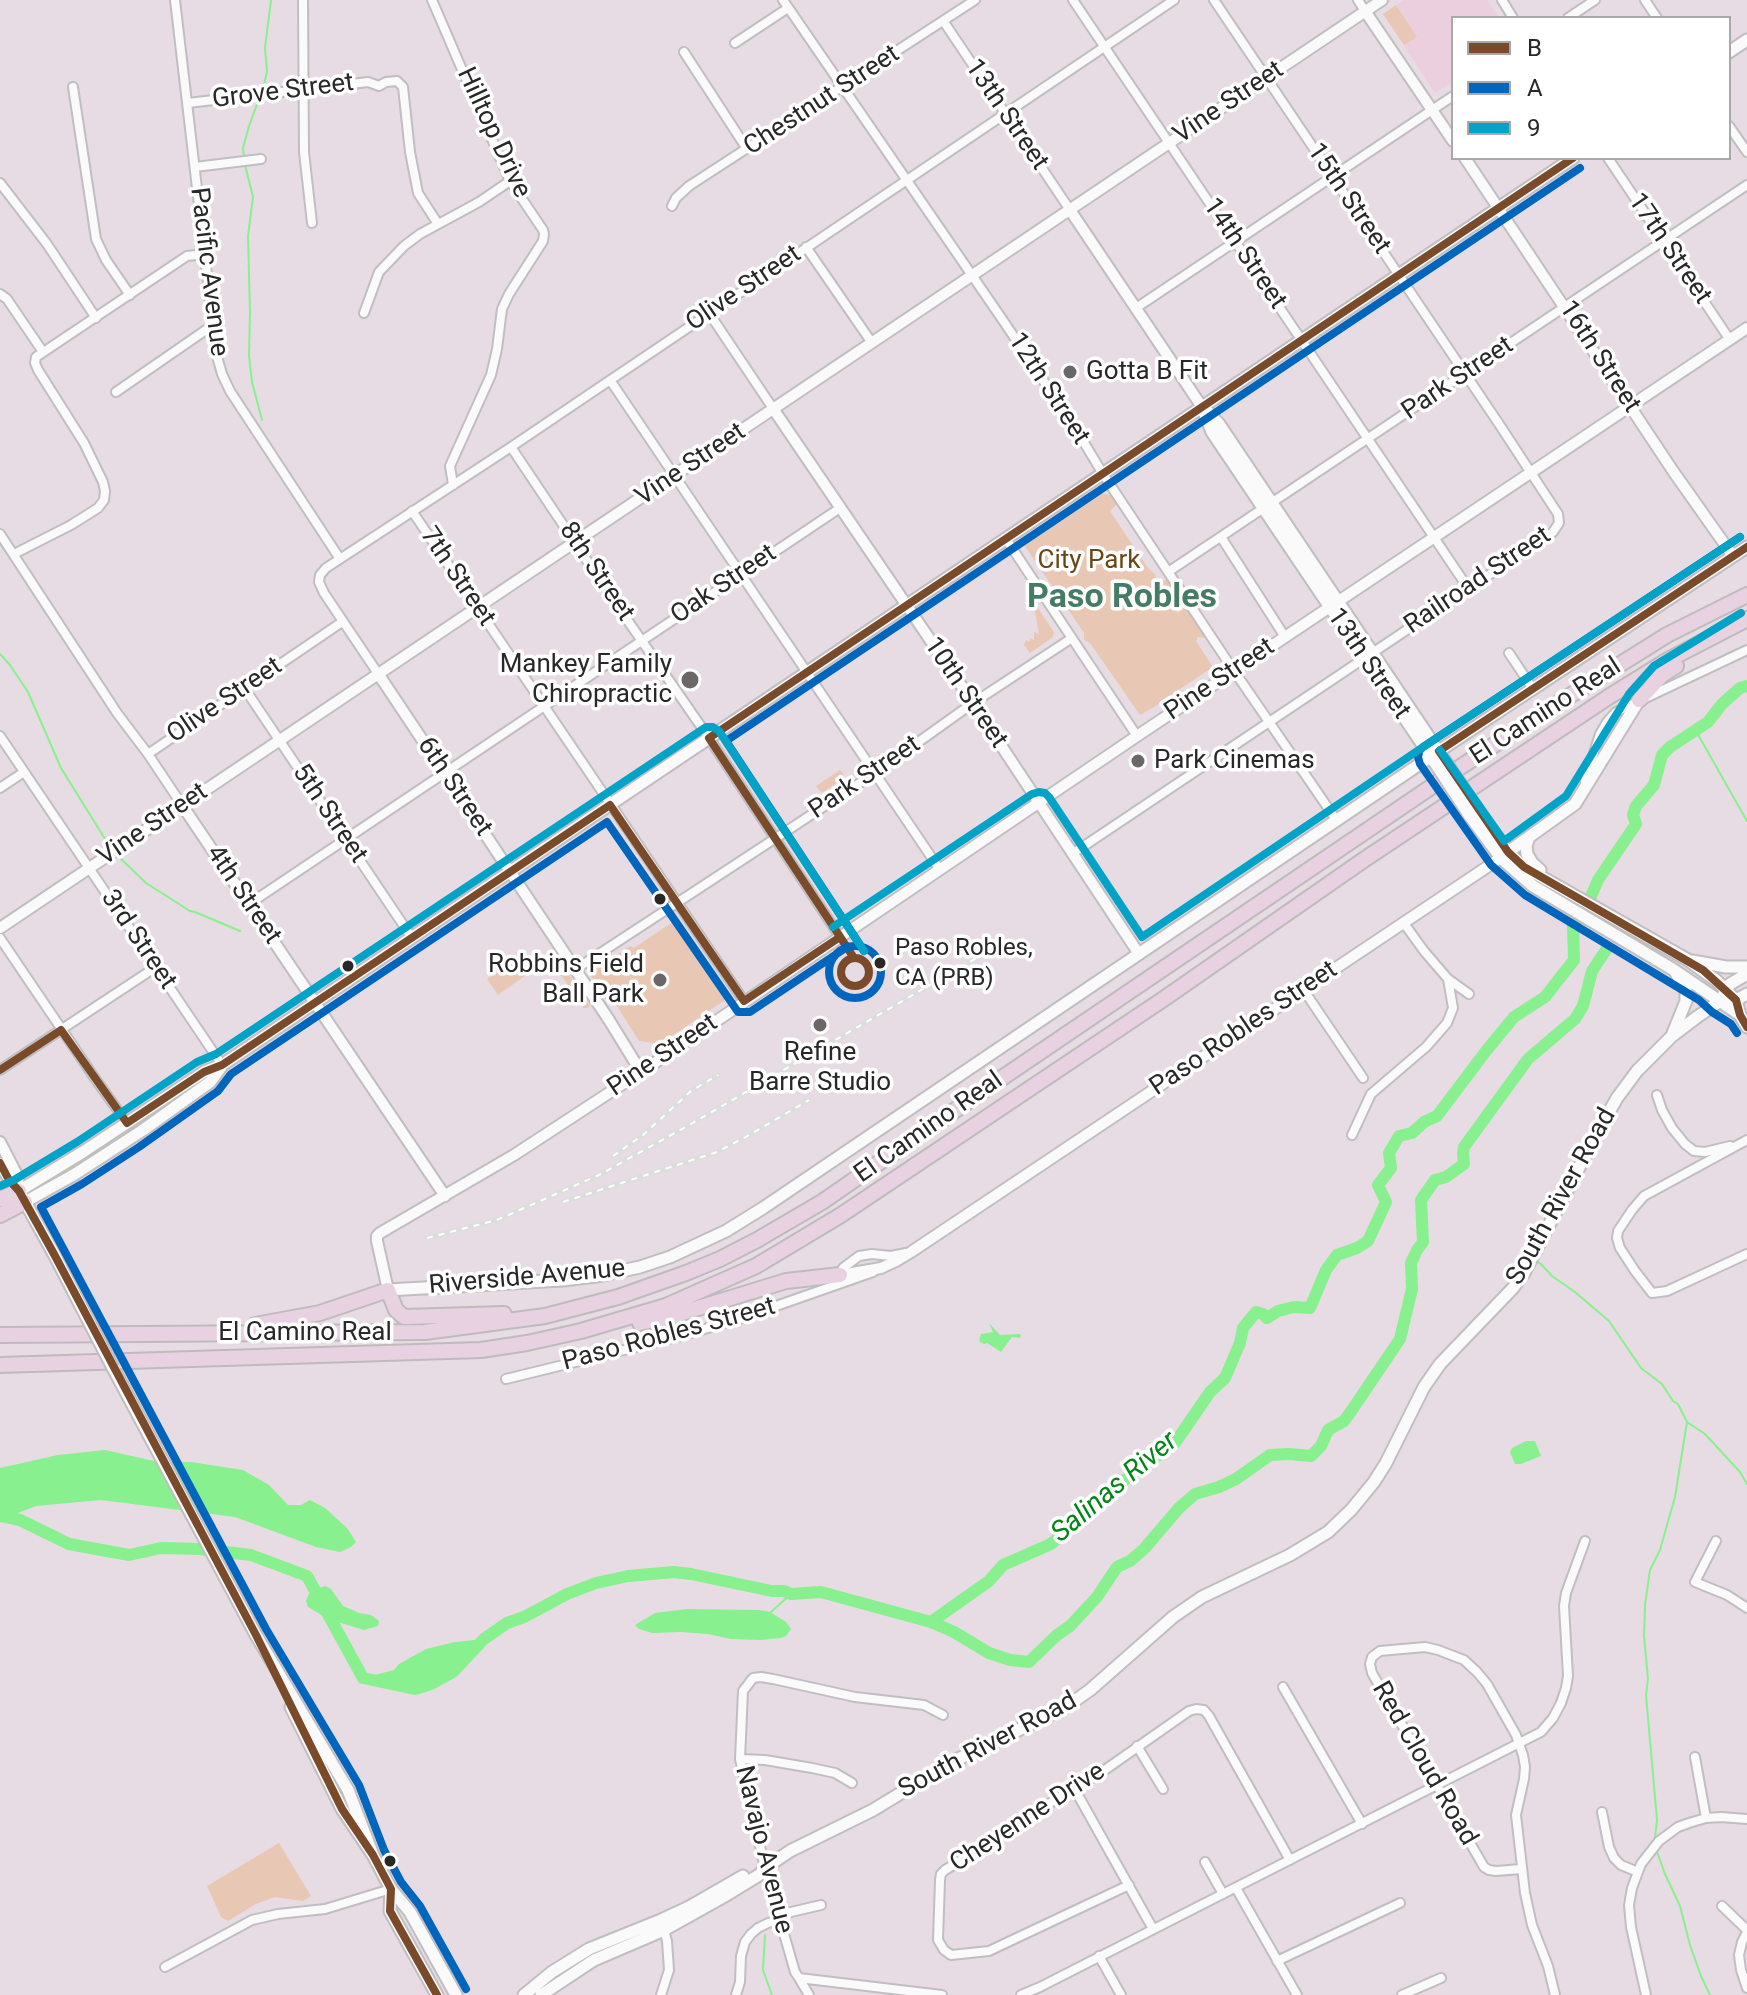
<!DOCTYPE html>
<html>
<head>
<meta charset="utf-8">
<style>
	body { margin:0 }
	#map { position:relative; width:1747px; height:1995px; overflow:hidden; background:#e7dce3; font-family:Roboto,sans-serif }
	canvas { display:block }
	.legend { position:absolute; left:1451px; top:16px; width:280px; height:144px; box-sizing:border-box; background:#fff; border:2px solid #a9a9a9; margin:0; padding:10px 14px; list-style:none; font-size:24px; color:#282828 }
	.legend li { display:flex; align-items:center; gap:16px; height:40px }
	.legend b { width:40px; border:2px solid #a9a9a9 }
</style>
</head>
<body>
<div id="map">
<canvas width="1747" height="1995"></canvas>
<ul class="legend">
<li><b style="height:10px;background:#7a4b2a"></b>B</li>
<li><b style="height:10px;background:#0065bd"></b>A</li>
<li><b style="height:10px;background:#02a3c6"></b>9</li>
</ul>
</div>
<script>
const c = document.querySelector('canvas').getContext('2d');
c.lineJoin = 'round';
function paint(path, color) { c.fillStyle = color; c.fill(path, 'evenodd'); }
const toPath = rows => new Path2D(rows.map(r => 'M' + r).join(''));
function stroke(path, color, width, dash) { c.strokeStyle = color; c.lineWidth = width; c.lineCap = dash ? 'butt' : 'round'; c.setLineDash(dash || []); c.stroke(path); }
function label(font, color, halo, rows, align = 'center') {
  c.font = font + ' Roboto,sans-serif'; c.lineWidth = 7; c.setLineDash([]); c.textBaseline = 'middle'; c.strokeStyle = halo; c.fillStyle = color; for (const [text, x, y, turn = 0] of rows) {
    c.save(); c.translate(x, y); c.rotate((+turn || 0) * Math.PI / 180); c.textAlign = isNaN(turn) ? turn : align; if (halo) c.strokeText(text, 0, 0); c.fillText(text, 0, 0); c.restore();
  }
}
const education = toPath([
	[1404,0,1487,0,1499,18,1453,18,1453,81,1435,93,1383,14]
]);
const green = toPath([
	[1396,5,1417,37,1404,45,1383,14],
	[1095,493,1107,494,1116,499,1117,504,1110,511,1148,568,1156,575,1155,578,1158,583,1168,579,1182,598,1170,601,1178,614,1182,605,1188,605,1193,612,1197,622,1207,627,1205,638,1198,637,1196,641,1213,667,1162,701,1159,704,1140,715,1090,643,1084,640,1084,633,1024,545,1075,509,1074,505,1086,494],
	[1031,598,1054,632,1053,637,1030,653,1024,645,1026,640,1029,642,1030,638,1034,640,1034,632,1039,634,1035,612,1031,605,1029,605,1027,601],
	[840,770,844,775,843,779,823,792,820,791,816,786],
	[674,921,725,1000,660,1044,639,1041,615,1003,608,1003,591,976,592,971,630,946,634,948],
	[555,954,590,1006,587,1008,583,1008,584,1005,576,993,574,994,554,965,552,959],
	[515,960,526,975,498,995,487,979],
	[279,1843,311,1896,303,1901,275,1897,256,1904,228,1921,221,1917,207,1886]
]);
const water = toPath([
	[989,1323,1000,1335,1019,1334,1021,1335,1020,1338,1012,1337,1001,1352,987,1343,984,1344,979,1341,981,1334,993,1332],
	[1526,1441,1535,1441,1541,1456,1521,1464,1515,1464,1510,1452,1512,1448],
	[105,1450,154,1461,191,1462,243,1470,269,1485,288,1505,301,1505,310,1500,325,1508,347,1528,356,1542,351,1547,340,1552,316,1547,235,1517,101,1500,36,1506,0,1520,0,1468,58,1455],
	[325,1586,331,1589,343,1606,359,1613,371,1615,379,1621,378,1626,364,1630,328,1619,308,1607,306,1601,310,1591],
	[687,1609,759,1610,770,1612,786,1622,791,1629,786,1636,781,1638,760,1640,731,1639,708,1634,681,1632,652,1633,639,1629,635,1625,655,1613],
	[484,1639,453,1672,431,1684,415,1689,363,1678,394,1670,399,1664,426,1649,455,1642]
]);
const stream = toPath([
	[263,90,267,71,265,48,271,0],
	[244,158,243,148,249,126,259,99],
	[245,165,253,197,248,236,250,313,249,356,252,382,262,420],
	[0,654,10,665,28,692,61,768,110,847],
	[1696,731,1747,821],
	[117,855,146,883,190,911,195,912,240,931],
	[1535,1261,1541,1264,1552,1276,1575,1292,1609,1321,1641,1368,1662,1384,1673,1401,1678,1404,1687,1422,1705,1434,1740,1472,1747,1484],
	[771,1612,791,1594],
	[1655,1838,1657,1820,1646,1695,1648,1679,1644,1636,1645,1605,1650,1570,1660,1550,1675,1497,1687,1422],
	[1656,1849,1665,1874,1680,1906,1690,1945,1701,1976,1710,1995],
	[765,1935,763,1970,772,1995]
]);
const river = toPath([
	[0,1516,20,1520,69,1544,129,1555,161,1548,200,1549,251,1555,307,1576,363,1678,415,1689,431,1684,453,1672,484,1639,507,1623,524,1617,567,1594,596,1583,628,1576,674,1572,691,1574,772,1591,784,1591,791,1594,821,1592,931,1622,989,1581,1003,1565,1051,1544,1115,1487,1175,1443,1210,1392,1225,1378,1240,1343,1243,1328,1256,1312,1263,1314,1267,1318,1278,1311,1294,1307,1310,1308,1326,1270,1337,1255,1357,1248,1368,1241,1386,1202,1378,1185,1391,1168,1389,1153,1399,1136,1412,1133,1424,1122,1437,1116,1486,1051,1514,1017,1545,997,1574,960,1573,927,1592,894,1598,880,1636,824,1633,815,1636,806,1654,785,1662,755,1670,747,1708,722,1722,704,1740,688,1747,686],
	[931,1622,954,1632,989,1653,1010,1660,1029,1662,1057,1635,1070,1626,1097,1597,1117,1567,1130,1561,1144,1549,1179,1508,1195,1494,1219,1487,1236,1479,1270,1455,1289,1454,1311,1456,1321,1446,1328,1430,1344,1421,1352,1410,1400,1339,1412,1289,1411,1263,1417,1250,1423,1242,1421,1200,1435,1180,1446,1177,1464,1164,1463,1154,1464,1147,1528,1059,1575,1019,1583,1006,1592,971,1606,950]
]);
const minor = toPath([
	[175,0,213,325,218,360,222,374,230,391,340,559],
	[303,0,304,152,312,223],
	[432,0,510,181,543,230,544,234,543,241,509,294,502,309,497,349,491,375,450,466,453,485],
	[783,0,1002,319,1077,431,1103,474,1228,662,1337,821],
	[1073,0,1468,588],
	[1358,0,1365,11],
	[1502,0,1513,18],
	[1645,0,1657,18],
	[1568,18,1595,0],
	[944,22,1070,210],
	[735,43,788,8],
	[684,52,747,149],
	[73,87,96,239,106,260,130,295],
	[188,103,368,82,379,86,386,82,397,81,403,87,410,152,418,193,438,224],
	[1729,126,1747,152],
	[1608,158,1730,340],
	[195,167,261,159],
	[0,183,47,244,96,318],
	[672,206,676,198,689,186,975,0],
	[806,247,872,343],
	[0,294,7,299,43,352],
	[1136,308,1453,96],
	[364,313,379,272,404,246,420,234,479,202,510,181],
	[709,313,774,410],
	[610,380,940,870],
	[116,392,213,325],
	[511,447,608,592,709,738,840,937],
	[412,511,744,1001],
	[0,534,117,713,148,754,182,805],
	[1221,537,1285,637],
	[1006,539,1137,736],
	[14,554,71,525,98,508,104,500,105,491,103,482,84,443,38,370,35,363,36,357,187,256,205,254],
	[1168,572,1747,185],
	[1509,653,1533,689],
	[379,675,324,593,319,582,320,575,326,568,511,447,1174,0],
	[245,689,412,938],
	[0,736,222,1065],
	[148,754,342,622],
	[1585,781,1600,734,1607,722,1616,712,1747,650],
	[0,788,24,772],
	[1072,854,1553,532,1559,523,1558,514,1499,424,1214,0],
	[249,904,840,508],
	[1403,922,1424,951,1448,979,1469,994],
	[0,938,96,1080,127,1123],
	[576,969,875,773,973,703,1072,638],
	[1303,989,1363,1078],
	[0,1070,156,967],
	[1657,1095,1662,1110,1672,1128,1685,1144,1694,1151,1705,1152,1730,1146],
	[1352,1135,1371,1094,1426,1047,1447,1023,1453,1008,1448,979],
	[1747,1140,1644,1196,1632,1210,1618,1231,1617,1238,1620,1248,1635,1271,1652,1293,1667,1291,1747,1254],
	[839,1278,843,1268,859,1256,872,1254,891,1256,906,1253],
	[506,1379,677,1337,739,1319,873,1272],
	[1716,1541,1695,1582,1727,1595,1747,1608],
	[1283,1687,1362,1824],
	[1137,1746,1163,1789],
	[1695,1757,1706,1818],
	[740,1759,765,1760,812,1768,835,1773,852,1783],
	[1074,1788,1153,1929],
	[1602,1812,1609,1847,1614,1858,1621,1865,1638,1872],
	[1205,1862,1223,1894],
	[1521,1869,1496,1871,1489,1870,1484,1867,1372,1673,1370,1664,1372,1657,1380,1651,1425,1647,1438,1650,1464,1660,1477,1672,1487,1684,1516,1735,1523,1755,1525,1767,1524,1779,1516,1815,1525,1893,1532,1925,1548,1966,1555,1995],
	[1129,1885,989,1951,951,1955,944,1950,938,1940,940,1880,941,1874,945,1870,1000,1837,1059,1797,1099,1774,1189,1711,1196,1709,1204,1710,1209,1716,1290,1860],
	[1236,1888,1297,1995],
	[1722,1906,1747,1930],
	[778,1915,821,1905],
	[1747,1932,1742,1942,1739,1955,1741,1970,1747,1988],
	[1099,1956,1121,1995],
	[1277,1961,1400,1903],
	[165,1967,252,1920,278,1914,325,1909,391,1889],
	[799,1978,809,1995],
	[661,1995,669,1970,667,1941,663,1926],
	[736,1995,740,1982,741,1956,745,1942,751,1934,758,1928,768,1923,779,1920],
	[942,1995,799,1978,795,1972,765,1868,740,1759,743,1691,753,1678,761,1677,773,1679,855,1697,924,1705,943,1715],
	[1021,1995,1040,1987,1541,1732,1553,1718,1561,1703,1566,1688,1568,1676,1564,1606,1566,1593,1585,1541],
	[1402,1995,1441,1978],
	[1646,1995,1631,1927,1629,1905,1632,1888,1641,1864,1659,1841,1678,1827,1689,1823,1706,1818,1721,1817,1747,1819]
]);
const tertiary = toPath([
	[1365,11,1453,141],
	[1465,158,1673,471,1733,556],
	[1070,210,1202,407],
	[774,410,973,703,1139,954],
	[379,675,609,1020,641,1072],
	[182,805,445,1196],
	[0,928,1382,0],
	[0,1142,18,1177,19,1191],
	[0,1163,9,1180,19,1191],
	[840,1275,881,1268,896,1261,911,1252,1505,855],
	[388,1290,377,1241,377,1236,380,1233,514,1155,641,1072,1137,736,1747,328]
]);
const secondary = toPath([
	[1729,52,1747,40],
	[1202,407,1212,432,1441,772],
	[1206,410,1219,424,1449,767],
	[1478,810,1508,852,1524,867,1688,960,1717,981,1736,1000,1740,1015,1747,1027],
	[1469,815,1501,858,1533,886,1674,970,1740,1015],
	[1529,837,1526,846,1527,854,1532,863,1540,870],
	[1508,852,1575,804,1639,700],
	[1692,961,1726,967,1747,967],
	[1724,994,1730,984,1747,974],
	[1673,1033,1686,1001,1686,991,1675,971],
	[25,1202,75,1174,143,1130,210,1082,221,1067],
	[54,1254,19,1191,83,1152,204,1072,222,1065,1573,158],
	[388,1290,563,1280,603,1275,640,1267,670,1257,726,1231,763,1208,1439,751,1747,547],
	[113,1368,256,1635,348,1790,373,1855],
	[291,1707,342,1809,373,1855,391,1889,410,1912,456,1995],
	[391,1889,390,1911,437,1995],
	[524,1995,552,1972,589,1949,661,1920,689,1907,743,1876],
	[541,1995,594,1960,664,1930,723,1897,759,1875,765,1868,790,1851,873,1810,952,1762,1066,1707,1090,1690,1173,1617,1202,1597,1290,1555,1328,1532,1351,1510,1374,1482,1386,1463,1424,1387,1440,1364,1513,1288,1524,1273,1596,1135,1617,1098,1637,1071,1672,1036,1697,1017,1719,1002,1736,1000,1747,994]
]);
const motorway = toPath([
	[1639,700,1662,675,1676,666],
	[0,1199,19,1191],
	[0,1215,25,1202],
	[640,1323,672,1316,786,1281,840,1275],
	[255,1325,320,1313,388,1290,396,1310,404,1317,504,1314],
	[0,1335,425,1332,545,1316,618,1297,686,1273,720,1259,757,1240,822,1202,996,1082,1462,766,1552,707,1667,635,1747,595],
	[0,1365,481,1350,527,1343,581,1331,666,1306,756,1266,841,1215,1165,998,1365,859,1610,696,1668,660,1747,619]
]);
const rail = toPath([
	[613,1156,643,1135,691,1091,718,1075],
	[563,1202,717,1152,744,1138,809,1100],
	[427,1238,497,1220,599,1175,691,1124,1009,939]
]);
const secondaryBridge = toPath([
	[1449,767,1478,810],
	[1441,772,1469,815],
	[54,1254,113,1368]
]);
const bus1 = toPath([
	[1747,547,1439,751,1508,852,1524,867,1703,970,1736,1000,1740,1015,1747,1027],
	'841 972a14 14 0 1 1 28 0a14 14 0 1 1-28 0Z',
	[854,958,709,738,1573,158],
	[0,1070,61,1030,127,1123,204,1072,222,1065,610,805,744,1001,840,937],
	[0,1163,9,1180,19,1191,54,1254,256,1635,342,1809,373,1855,391,1889,390,1911,437,1995]
]);
const bus2 = toPath([
	'829 972a26 26 0 1 1 52 0a26 26 0 1 1-52 0Z',
	[864,951,726,741,1580,168],
	[1737,1033,1731,1024,1712,1012,1699,1000,1525,895,1491,865,1420,764,1418,757,1419,751,1423,747,1740,537],
	[466,1989,420,1906,401,1882,384,1850,359,1785,266,1629,41,1207,82,1184,139,1147,218,1091,231,1074,607,822,738,1012,750,1012,847,947]
]);
const bus3 = toPath([
	[1440,750,1504,841,1566,796,1629,694,1654,666,1741,613],
	[833,927,1032,794,1039,792,1045,793,1049,797,1142,937,1432,741,1740,537],
	[0,1186,14,1180,77,1142,197,1062,216,1054,706,727,713,727,719,731,864,951]
]);
const markers = [
	[1070,372,8,"#6b6769"],
	[690,680,10,"#6b6769"],
	[1138,761,8,"#6b6769"],
	[660,899,7,"#282828"],
	[880,963,7,"#282828"],
	[348,966,7,"#282828"],
	[660,980,8,"#6b6769"],
	[820,1025,8,"#6b6769"],
	[390,1861,7,"#282828"]
];
const busNames = [
	["Paso Robles,",895,949],
	["CA (PRB)",895,979]
];
const streetNames = [
	["Grove Street",283,92,-7],
	["Chestnut Street",822,101,-33],
	["Vine Street",1229,103,-34],
	["13th Street",1006,115,56],
	["Hilltop Drive",493,133,65],
	["15th Street",1348,199,56],
	["17th Street",1669,249,56],
	["14th Street",1244,254,56],
	["Pacific Avenue",208,272,83],
	["Olive Street",744,289,-34],
	["16th Street",1599,357,57],
	["Park Street",1458,379,-34],
	["12th Street",1048,389,57],
	["Vine Street",691,465,-34],
	["8th Street",596,572,56],
	["7th Street",457,577,56],
	["Railroad Street",1478,581,-34],
	["Oak Street",724,585,-34],
	["13th Street",1368,664,56],
	["Pine Street",1220,680,-34],
	["10th Street",965,693,56],
	["Olive Street",225,701,-34],
	["El Camino Real",1546,712,-33],
	["Park Street",865,778,-34],
	["6th Street",454,787,56],
	["5th Street",329,814,56],
	["Vine Street",153,825,-34],
	["4th Street",243,895,56],
	["3rd Street",138,940,56],
	["Paso Robles Street",1244,1029,-34],
	["Pine Street",663,1056,-34],
	["El Camino Real",929,1128,-35],
	["South River Road",1562,1197,-61],
	["Riverside Avenue",527,1278,-5],
	["El Camino Real",305,1333],
	["Paso Robles Street",669,1335,-15],
	["South River Road",988,1746,-28],
	["Red Cloud Road",1424,1764,60],
	["Cheyenne Drive",1028,1818,-33],
	["Navajo Avenue",763,1850,76]
];
const poiNames = [
	["Gotta B Fit",1086,372],
	["Mankey Family",672,665,"right"],
	["Chiropractic",672,695,"right"],
	["Park Cinemas",1154,761],
	["Robbins Field",644,965,"right"],
	["Ball Park",644,995,"right"],
	["Refine",820,1053,"center"],
	["Barre Studio",820,1083,"center"]
];
const parkNames = [
	["City Park",1089,561]
];
const waterNames = [
	["Salinas River",1115,1488,-40]
];
const districtNames = [
	["Paso Robles",1122,598]
];
paint(education, '#ebcfdf');
paint(green, '#e8c8b4');
paint(water, '#88f08e');
stroke(stream, '#88f08e', 2);
stroke(river, '#88f08e', 12);
stroke(minor, '#c0bec0', 12);
stroke(tertiary, '#c0bec0', 14);
stroke(secondary, '#c0bec0', 15);
stroke(motorway, '#bfbbbd', 18);
stroke(minor, '#fbfafb', 8);
stroke(tertiary, '#fbfafb', 10);
stroke(secondary, '#fbfafb', 11);
stroke(motorway, '#e8d2e2', 14);
stroke(rail, '#dcdedd', 5);
stroke(rail, '#fff', 2, [6]);
stroke(secondaryBridge, '#c0bec0', 15, []);
stroke(secondaryBridge, '#fbfafb', 11);
stroke(bus1, '#7a4b2a', 8);
stroke(bus2, '#0065bd', 8);
stroke(bus3, '#02a3c6', 8);
for (const [x, y, r, color] of markers) { const dot = new Path2D(); dot.arc(x, y, r, 0, 2 * Math.PI); c.fillStyle = color; c.fill(dot); stroke(dot, '#fff', 3); }
label('24px', '#282828', '#fff', busNames, 'left');
label('26px', '#282828', '#fff', streetNames);
label('26px', '#282828', '#fff', poiNames, 'left');
label('26px', '#694613', '#fff', parkNames);
label('italic 28px', '#058418', '#fff', waterNames);
label('bold 34px', '#457b67', '#fff', districtNames);
</script>
</body>
</html>
